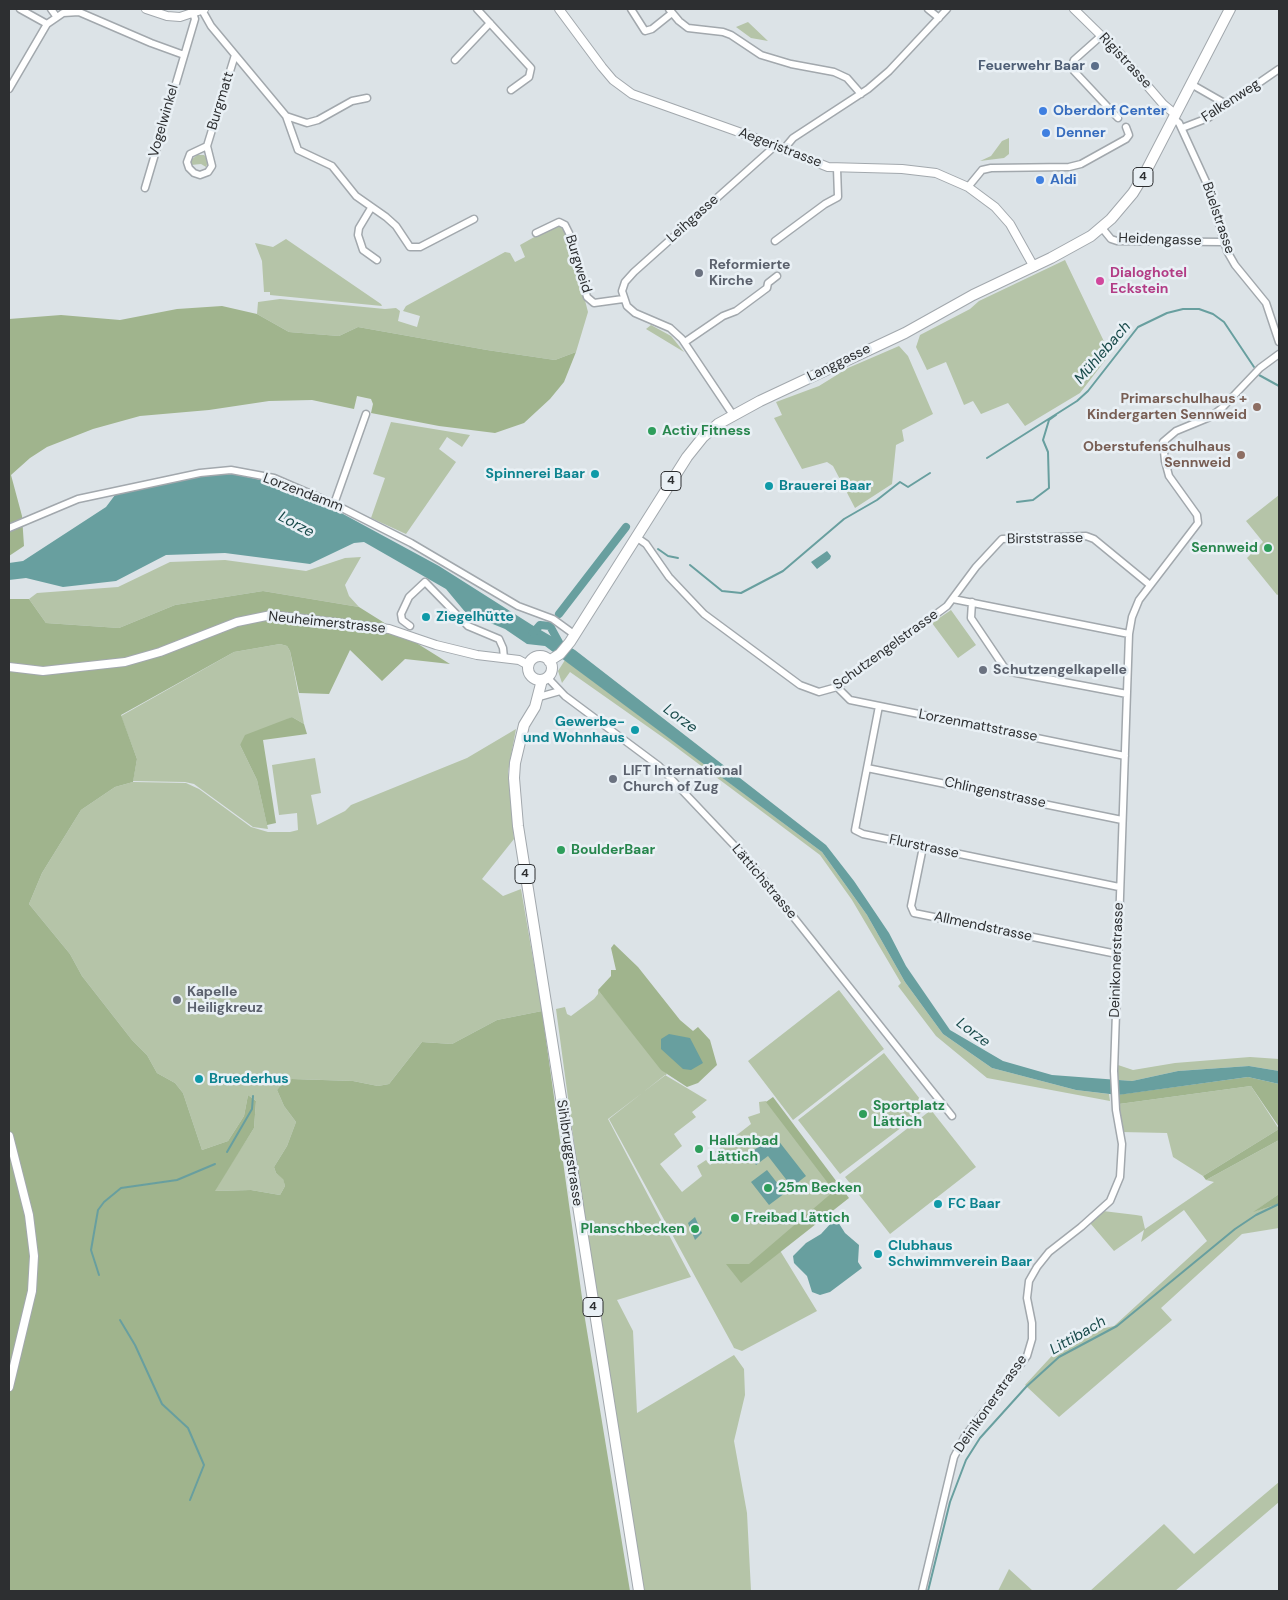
<!DOCTYPE html>
<html>
<head>
<meta charset="utf-8">
<style>
	body { margin:0 }
	#map { position:relative; width:1288px; height:1600px; overflow:hidden; background:#dce3e7; font-family:"DM Sans",sans-serif }
	canvas { display:block }
	.frame { position:absolute; inset:0; border:10px solid #2d2f31; pointer-events:none }
</style>
</head>
<body>
<div id="map">
<canvas width="1288" height="1600"></canvas>
<div class="frame"></div>
</div>
<script>
const c = document.querySelector('canvas').getContext('2d');
c.lineJoin = 'round';
function paint(path, color) { c.fillStyle = color; c.fill(path, 'evenodd'); }
const toPath = rows => new Path2D(rows.map(r => 'M' + r).join(''));
function stroke(path, color, width, dash) { c.strokeStyle = color; c.lineWidth = width; c.lineCap = dash ? 'butt' : 'round'; c.setLineDash(dash || []); c.stroke(path); }
function label(font, color, halo, rows, align = 'center') {
  c.font = font + ' "DM Sans",sans-serif'; c.lineWidth = 5; c.setLineDash([]); c.textBaseline = 'middle'; c.strokeStyle = halo; c.fillStyle = color; for (const [text, x, y, turn = 0] of rows) {
    c.save(); c.translate(x, y); c.rotate((+turn || 0) * Math.PI / 180); c.textAlign = isNaN(turn) ? turn : align; if (halo) c.strokeText(text, 0, 0); c.fillText(text, 0, 0); c.restore();
  }
}
const green = toPath([
	[748,22,768,41,751,38,736,27],
	[1009,138,1009,154,1004,158,980,161,991,156,1002,141],
	[197,155,204,155,209,160,206,167,201,164,191,165,190,161],
	[554,226,560,226,568,234,588,312,576,352,555,360,487,350,358,327,339,336,289,332,257,314,258,302,280,299,385,309,396,308,400,311,398,321,417,327,420,316,403,311,406,306,505,252,510,253,515,262,525,257,520,245],
	[286,239,381,304,382,306,270,295,270,292,264,292,262,261,255,243,273,247],
	[1065,260,1110,354,1080,393,1025,426,1008,403,981,414,973,401,964,405,946,362,927,370,916,347,920,335,970,309,979,301],
	[651,325,671,336,684,352,646,329],
	[899,346,908,356,933,414,902,430,904,441,896,445,892,484,855,508,833,466,827,462,802,469,774,418,782,415,776,402,819,386,848,368],
	[391,422,470,435,462,447,447,437,439,449,456,462,406,534,371,518,385,478,373,474],
	[1279,495,1279,594,1277,595,1247,558,1263,542,1246,521],
	[361,557,345,585,349,596,359,607,263,591,175,605,119,628,46,623,29,599,37,593,118,587,170,562,225,560,306,571,345,558],
	[951,610,976,645,958,658,932,623],
	[280,644,287,646,290,651,304,724,292,717,240,745,257,780,268,829,253,827,194,784,185,782,133,781,137,759,121,716,234,652],
	[565,660,822,852,867,915,905,982,943,1034,992,1068,1076,1090,1109,1094,1110,1101,987,1078,936,1036,898,986,901,983,852,900,820,855,668,741,570,672,562,683,558,671],
	[516,729,508,772,514,839,482,879,503,896,521,889,542,1011,497,1020,452,1044,422,1042,389,1084,378,1086,353,1081,293,1079,283,1084,277,1090,284,1106,296,1122,287,1146,274,1167,276,1173,283,1178,285,1186,280,1195,251,1190,214,1191,254,1128,256,1101,248,1095,244,1116,228,1141,202,1150,183,1093,175,1083,157,1073,147,1055,132,1040,82,976,70,954,29,904,42,873,81,810,115,787,133,782,186,783,199,789,251,827,268,832,290,832,298,830,297,813,279,815,272,765,315,758,321,793,311,795,317,825,345,811,351,805,467,758],
	[598,990,667,1074,608,1119,691,1277,617,1300,633,1331,637,1413,734,1355,744,1369,745,1395,734,1441,747,1513,751,1591,644,1591,596,1306,556,1009,565,1007,567,1014,571,1016,594,999,598,994],
	[839,990,884,1049,793,1120,748,1061],
	[884,1053,927,1108,840,1174,798,1120],
	[1250,1057,1279,1059,1279,1071,1249,1066,1178,1071,1132,1081,1118,1080,1118,1065,1133,1070,1175,1063],
	[665,1075,707,1100,692,1112,696,1117,674,1134,682,1146,660,1164,682,1192,702,1176,697,1166,706,1160,710,1165,714,1162,713,1160,720,1154,715,1152,751,1124,748,1117,760,1113,759,1102,766,1101,841,1192,776,1244,817,1311,742,1351,734,1348,732,1344,609,1119],
	[1251,1086,1279,1129,1203,1176,1173,1157,1167,1133,1121,1132,1119,1104],
	[931,1110,976,1167,890,1234,845,1177],
	[1279,1140,1279,1194,1255,1211,1279,1204,1279,1228,1242,1234,1161,1308,1172,1320,1059,1417,1025,1385,1060,1347,1091,1331,1114,1326,1207,1241,1184,1210,1141,1242,1144,1230,1114,1251,1090,1223,1103,1211,1136,1215,1142,1216,1145,1229,1214,1182,1206,1180],
	[1279,1482,1279,1502,1175,1591,1090,1591,1164,1524,1194,1554],
	[1009,1569,1033,1591,998,1591]
]);
const forest = toPath([
	[222,306,257,314,289,332,339,336,358,327,487,350,555,360,576,352,564,382,550,399,524,423,495,433,439,426,371,413,373,404,371,399,357,396,354,409,312,400,269,401,209,410,140,416,93,429,47,447,30,458,11,475,22,516,24,546,9,556,9,319,61,315,120,320,177,309],
	[263,591,359,607,450,664,405,659,382,681,350,650,329,694,299,693,290,651,287,646,280,644,234,652,121,715,137,759,133,782,115,787,81,810,42,873,29,904,70,954,82,976,132,1040,147,1055,157,1073,175,1083,183,1093,202,1150,228,1141,244,1116,248,1095,256,1101,254,1128,215,1191,251,1190,280,1195,285,1186,283,1179,276,1173,274,1167,287,1146,296,1122,284,1106,277,1090,282,1084,292,1079,353,1081,378,1086,389,1084,422,1042,452,1044,497,1020,542,1011,585,1319,630,1591,9,1591,9,599,29,599,46,623,119,628,175,605],
	[292,717,304,724,307,734,263,740,276,823,267,825,257,780,240,745,245,735],
	[614,944,638,967,680,1020,693,1031,698,1027,710,1040,717,1065,698,1083,687,1087,661,1070,598,990,611,976,611,970,616,970,611,948],
	[1248,1077,1279,1084,1279,1127,1251,1086,1119,1104,1116,1095],
	[773,1097,849,1198,741,1283,726,1264,749,1264,834,1191,766,1102],
	[1279,1129,1279,1140,1206,1180,1203,1176],
	[1279,1194,1279,1204,1253,1212]
]);
const water = toPath([
	[234,474,265,481,332,508,439,566,532,625,575,650,695,743,826,845,854,881,889,933,906,966,950,1030,1003,1061,1052,1075,1132,1081,1178,1071,1249,1066,1279,1071,1279,1084,1248,1077,1118,1095,1076,1090,992,1068,943,1034,905,982,867,915,822,852,545,646,527,644,505,629,466,613,446,589,364,542,354,543,310,564,225,553,166,555,116,581,63,587,26,578,9,580,9,563,23,561,106,507,115,495,202,476],
	[827,551,831,556,830,559,817,569,811,562],
	[669,1034,690,1038,703,1063,691,1070,683,1069,661,1049,661,1039],
	[774,1135,806,1176,792,1187,768,1156,756,1165,749,1154],
	[767,1170,785,1193,769,1205,751,1182],
	[695,1217,702,1233,695,1240,688,1223],
	[832,1222,838,1222,845,1233,859,1245,858,1262,862,1268,830,1292,820,1295,812,1292,807,1276,794,1263,793,1256,806,1243,821,1234]
]);
const stream = toPath([
	[1259,375,1279,386],
	[987,458,1077,401,1088,391,1138,327,1167,313,1183,309,1199,309,1213,314,1224,322,1254,367],
	[1017,502,1033,500,1049,488,1048,452,1043,440,1049,420,1056,415],
	[658,549,668,556,678,558],
	[690,565,722,591,741,593,783,571,844,519,877,500,900,482,908,487,930,473],
	[227,1152,252,1109,253,1096],
	[99,1275,91,1250,98,1210,104,1202,121,1188,177,1180,215,1164],
	[120,1320,135,1345,162,1404,188,1428,204,1465,190,1500],
	[928,1591,950,1502,966,1460,980,1438,1026,1387,1059,1357,1117,1326,1235,1229,1256,1215,1279,1204]
]);
const canal = toPath([
	[559,614,626,527],
	[533,633,540,625,550,626,562,648]
]);
const minor = toPath([
	[20,9,47,24,63,13,79,12,151,43,184,55],
	[51,9,56,16],
	[477,9,531,68,529,77,511,90],
	[631,9,645,31,652,29,672,13],
	[669,9,679,21,688,28,723,32,731,35,761,55,791,64,834,72,847,78,861,94],
	[928,9,939,18],
	[202,10,211,26,286,116,298,150,332,166,356,196,386,217,396,226,410,247,420,247,474,219],
	[1101,36,1074,60,1072,65,1074,71,1118,118],
	[455,60,490,23],
	[1191,84,1226,104],
	[9,89,47,24],
	[286,116,307,123,318,120,352,101,367,98],
	[1173,118,1179,123,1207,184,1227,251,1235,265,1266,303,1279,342],
	[1182,128,1208,118,1279,69],
	[207,146,212,166,208,172,200,175,194,173,189,168,187,162,190,154,207,146,235,55],
	[783,150,793,138,868,89,889,71,947,9],
	[968,187,982,170,991,168,1069,167,1081,164,1126,139,1129,135,1126,127],
	[145,188,195,19,193,13],
	[371,208,359,228,358,235,363,250,377,260],
	[1102,228,1111,239,1117,241,1223,242],
	[536,233,559,222,565,225,569,233,587,297,594,303,623,299],
	[775,241,825,204,838,197,837,168],
	[685,342,723,316,736,311,767,288,768,283,777,276],
	[733,415,682,339,670,328,635,313,627,306,622,291,625,282,634,272,775,146],
	[334,504,366,414],
	[9,528,78,499,200,473,231,470,274,478,334,504,411,543,518,606,553,619,575,635],
	[636,537,646,544,669,577,704,614,800,685,819,692,837,687,947,606,976,567,1002,539,1086,536,1094,539,1150,585],
	[953,599,1129,634],
	[972,602,971,618,1004,667,1011,672,1127,694],
	[410,626,402,620,401,614,409,597,425,582,468,626,499,639,503,648,504,658],
	[547,677,565,696,659,766,748,860,952,1116],
	[837,687,850,700,1125,756],
	[539,697,560,691],
	[879,706,855,830,863,834,1119,887],
	[867,768,1122,820],
	[923,847,911,906,914,913,1117,954],
	[922,1591,954,1457,965,1436,1027,1356,1032,1339,1032,1323,1027,1298,1029,1281,1037,1267,1049,1252,1081,1227,1110,1201,1120,1177,1122,1144,1116,1110,1114,1071,1129,634,1132,617,1139,600,1198,523,1197,515,1169,476,1165,461,1163,442,1176,431,1210,417,1221,409,1260,368,1279,354]
]);
const tertiary = toPath([
	[146,9,167,16,180,17,204,9],
	[559,9,602,67,613,80,632,94,750,136,828,167,902,169,936,173,968,187,995,207,1010,224,1034,267],
	[1074,9,1120,54,1163,104,1175,114],
	[9,667,43,671,125,662,160,652,237,622,271,615,389,629,436,645,477,655,519,660,528,665],
	[9,1136,29,1215,34,1256,32,1291,9,1387]
]);
const primary = toPath([
	'528 668a12 12 0 1 1 24 0a12 12 0 1 1-24 0Z',
	[549,661,560,654,570,642,687,457,703,437,718,424,760,401,905,333,973,295,1051,258,1091,236,1111,219,1133,193,1144,175,1230,9],
	[542,680,535,707,524,725,515,763,514,778,518,826,639,1591]
]);
const markers = [
	[1095,66,5,"#5c6f8a"],
	[1043,111,5,"#3f7fe0"],
	[1046,133,5,"#3f7fe0"],
	[1040,180,5,"#3f7fe0"],
	[699,273,5,"#6b7280"],
	[1100,281,5,"#d1479c"],
	[1257,407,5,"#8d6e63"],
	[652,431,5,"#2e9e5b"],
	[1241,455,5,"#8d6e63"],
	[595,474,5,"#0f9aa8"],
	[769,486,5,"#0f9aa8"],
	[1268,548,5,"#2e9e5b"],
	[426,617,5,"#0f9aa8"],
	[983,670,5,"#6b7280"],
	[635,730,5,"#0f9aa8"],
	[613,779,5,"#6b7280"],
	[561,850,5,"#2e9e5b"],
	[177,1000,5,"#6b7280"],
	[199,1079,5,"#0f9aa8"],
	[863,1114,5,"#2e9e5b"],
	[699,1149,5,"#2e9e5b"],
	[768,1188,5,"#2e9e5b"],
	[938,1204,5,"#0f9aa8"],
	[735,1218,5,"#2e9e5b"],
	[695,1229,5,"#2e9e5b"],
	[878,1254,5,"#0f9aa8"]
];
const shields = [
	[1143,177,20],
	[671,481,20],
	[525,874,20],
	[593,1307,20]
];
const shieldNames = [
	["4",1143,177],
	["4",671,481],
	["4",525,874],
	["4",593,1307]
];
const streetNames = [
	["Rigistrasse",1125,61,47],
	["Burgmatt",221,101,-73],
	["Falkenweg",1231,101,-33],
	["Vogelwinkel",164,121,-74],
	["Aegeristrasse",780,148,21],
	["Büelstrasse",1218,218,71],
	["Leihgasse",693,219,-42],
	["Heidengasse",1160,240,2],
	["Burgweid",578,264,73],
	["Langgasse",839,363,-26],
	["Lorzendamm",303,493,21],
	["Birststrasse",1045,539,-1],
	["Neuheimerstrasse",327,623,6],
	["Schutzengelstrasse",886,650,-36],
	["Lorzenmattstrasse",978,726,11],
	["Chlingenstrasse",995,793,12],
	["Flurstrasse",924,847,12],
	["Lättichstrasse",764,882,50],
	["Allmendstrasse",983,927,12],
	["Deinikonerstrasse",1117,960,-88],
	["Sihlbruggstrasse",569,1153,81],
	["Deinikonerstrasse",991,1404,-55]
];
const serviceNames = [
	["Feuerwehr Baar",1085,66]
];
const shopNames = [
	["Oberdorf Center",1053,111],
	["Denner",1056,133],
	["Aldi",1050,180]
];
const worshipNames = [
	["Reformierte",709,265],
	["Kirche",709,281],
	["Schutzengelkapelle",993,670],
	["LIFT International",623,771],
	["Church of Zug",623,787],
	["Kapelle",187,992],
	["Heiligkreuz",187,1008]
];
const hotelNames = [
	["Dialoghotel",1110,273],
	["Eckstein",1110,289]
];
const educationNames = [
	["Primarschulhaus +",1247,399],
	["Kindergarten Sennweid",1247,415],
	["Oberstufenschulhaus",1231,447],
	["Sennweid",1231,463]
];
const leisureNames = [
	["Activ Fitness",662,431],
	["Sennweid",1258,548,"right"],
	["BoulderBaar",571,850],
	["Sportplatz",873,1106],
	["Lättich",873,1122],
	["Hallenbad",709,1141],
	["Lättich",709,1157],
	["25m Becken",778,1188],
	["Freibad Lättich",745,1218],
	["Planschbecken",685,1229,"right"]
];
const cultureNames = [
	["Spinnerei Baar",585,474,"right"],
	["Brauerei Baar",779,486],
	["Ziegelhütte",436,617],
	["Gewerbe-",625,722,"right"],
	["und Wohnhaus",625,738,"right"],
	["Bruederhus",209,1079],
	["FC Baar",948,1204],
	["Clubhaus",888,1246],
	["Schwimmverein Baar",888,1262]
];
const waterNames = [
	["Mühlebach",1103,353,-49],
	["Lorze",296,525,28],
	["Lorze",680,719,36],
	["Lorze",973,1033,37],
	["Littibach",1078,1336,-30]
];
paint(green, '#b5c4a8');
paint(forest, '#a0b48d');
paint(water, '#689f9f');
stroke(stream, '#689f9f', 2);
stroke(canal, '#689f9f', 8);
stroke(minor, '#a2a8ad', 9);
stroke(tertiary, '#a2a8ad', 10);
stroke(primary, '#a2a8ad', 12);
stroke(minor, '#fff', 6);
stroke(tertiary, '#fff', 8);
stroke(primary, '#fff', 10);
for (const [x, y, r, color] of markers) { const dot = new Path2D(); dot.arc(x, y, r, 0, 2 * Math.PI); c.fillStyle = color; c.fill(dot); stroke(dot, '#e9f0f5', 2); }
for (const [x, y, w] of shields) { const box = new Path2D(); box.roundRect(x - w / 2, y - 9.5, w, 19, 4); c.fillStyle = '#e9f0f5'; c.fill(box); stroke(box, '#2d2f31', 1); }
label('bold 12px', '#2d2f31', null, shieldNames);
label('14px', '#2d2f31', '#e9f0f5', streetNames);
label('bold 14px', '#4e5e75', '#e9f0f5', serviceNames, 'right');
label('bold 14px', '#366cbe', '#e9f0f5', shopNames, 'left');
label('bold 14px', '#5b616d', '#e9f0f5', worshipNames, 'left');
label('bold 14px', '#b23c85', '#e9f0f5', hotelNames, 'left');
label('bold 14px', '#785e54', '#e9f0f5', educationNames, 'right');
label('bold 14px', '#27864d', '#e9f0f5', leisureNames, 'left');
label('bold 14px', '#0d838f', '#e9f0f5', cultureNames, 'left');
label('italic 15px', '#184a4a', '#e9f0f5', waterNames);
</script>
</body>
</html>
